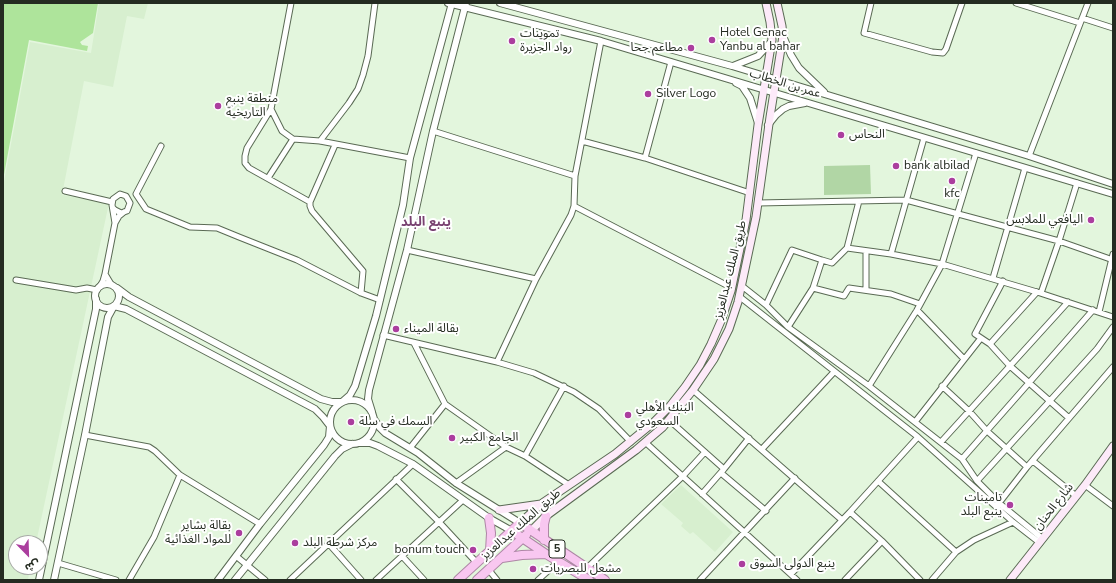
<!DOCTYPE html>
<html>
<head>
<meta charset="utf-8">
<style>
	body { margin:0 }
	#map { position:relative; width:1116px; height:583px; overflow:hidden; background:#e3f6dd; font-family:"Nunito Sans","Noto Sans Arabic",sans-serif }
	canvas { display:block }
	.frame { position:absolute; inset:0; border:4px solid #242b21; pointer-events:none }
	.north { position:absolute; left:8px; top:535px; width:40px; height:40px; box-sizing:border-box; background:#fff; border:1px solid #a7aaa6; border-radius:50%; rotate:157deg; font-size:11px; font-weight:700; line-height:16px; text-align:center; color:#242b21 }
	.north::after { content:''; display:block; margin:auto; width:14px; height:18px; background:#ab3e9e; clip-path:polygon(50% 0,100% 100%,50% 72%,0 100%) }
</style>
</head>
<body>
<div id="map">
<canvas width="1116" height="583"></canvas>
<div class="frame"></div>
<div class="north">ش</div>
</div>
<script>
const c = document.querySelector('canvas').getContext('2d');
c.lineJoin = 'round';
function paint(path, color) { c.fillStyle = color; c.fill(path, 'evenodd'); }
const toPath = rows => new Path2D(rows.map(r => 'M' + r).join(''));
function stroke(path, color, width, dash) { c.strokeStyle = color; c.lineWidth = width; c.lineCap = dash ? 'butt' : 'round'; c.setLineDash(dash || []); c.stroke(path); }
function label(font, color, halo, rows, align = 'center') {
  c.font = font + ' "Nunito Sans","Noto Sans Arabic",sans-serif'; c.lineWidth = 4; c.setLineDash([]); c.textBaseline = 'middle'; c.strokeStyle = halo; c.fillStyle = color; for (const [text, x, y, turn = 0] of rows) {
    c.save(); c.translate(x, y); c.rotate((+turn || 0) * Math.PI / 180); c.textAlign = isNaN(turn) ? turn : align; if (halo) c.strokeText(text, 0, 0); c.fillText(text, 0, 0); c.restore();
  }
}
const built = toPath([
	[99,3,148,3,144,19,127,16,113,87,84,81,62,195,109,203,36,543,16,543,16,567,30,567,28,580,3,580,3,187,30,42,91,53],
	[681,485,733,532,715,552,693,532,690,534,681,526,683,523,661,504]
]);
const green = toPath([
	[870,165,871,194,824,195,824,166]
]);
const water = toPath([
	[3,3,98,3,93,33,80,42,82,45,88,46,87,51,29,40,3,180]
]);
const minor = toPath([
	[291,3,271,109,282,131,293,139,320,141,410,158],
	[871,3,864,33,932,52,943,53,946,49,962,3],
	[1016,3,1080,23],
	[1082,18,1113,28],
	[271,109,247,148,245,156,245,163,249,168,310,202],
	[433,131,575,176],
	[320,141,349,103,358,89,363,75,368,56,375,3],
	[582,141,645,158,750,193],
	[335,145,310,202,310,206,312,211,363,271,361,293],
	[161,146,136,194,146,209,190,227,217,228,239,237,297,260,361,293,380,300],
	[1029,156,1088,3],
	[645,158,671,62],
	[268,178,293,139],
	[65,191,112,202],
	[758,203,906,200,1059,241,1113,260],
	[574,206,732,288],
	[113,208,115,210,121,213,127,211,130,203,126,196,120,194,113,199,112,205,115,223,119,216,124,212],
	[847,248,891,254,942,264,1037,292,1113,317],
	[407,250,536,279],
	[891,254,924,138],
	[822,260,832,263,847,248,859,201],
	[105,274,115,223],
	[993,278,1025,168],
	[16,280,76,290,87,288,97,290],
	[1003,281,975,334,990,344,1010,366,1069,418],
	[100,286,103,281,105,274,111,284],
	[742,286,766,305,788,327,869,386,962,459,977,481,999,503,1043,539],
	[813,288,844,296,849,288,891,294,920,304],
	[866,290,866,251],
	[1041,293,1059,241,1077,183],
	[740,297,918,437,1013,522,1040,543],
	[766,305,792,250,822,260,813,288,788,327],
	[917,310,964,359],
	[1099,312,1113,254],
	[383,335,497,362,534,373,574,392,599,409,631,442],
	[990,344,1037,292],
	[497,362,536,279,571,215,574,206,575,176,601,41],
	[869,386,917,310,942,264,976,153],
	[942,386,969,411,987,431,1027,467],
	[693,390,842,520],
	[445,404,506,447],
	[669,420,724,469],
	[915,422,981,338],
	[85,435,149,447,155,451,180,475,260,524],
	[645,442,797,580],
	[941,442,1068,302],
	[410,448,445,404,414,343],
	[762,449,834,372],
	[525,456,569,485],
	[962,459,1093,310],
	[1033,461,1076,496],
	[721,473,766,511],
	[396,479,439,522,477,563],
	[878,481,956,552,932,580],
	[977,481,1097,349,1113,327],
	[456,483,506,447,525,456,564,386],
	[1085,485,1113,506],
	[702,494,724,469,749,438],
	[999,503,1027,467,1113,367],
	[850,512,882,541,920,580],
	[329,544,361,580],
	[956,552,974,540,1013,522],
	[236,556,265,580],
	[402,556,424,580],
	[58,563,116,580],
	[587,568,683,476,705,452],
	[488,569,497,580],
	[791,574,850,512,918,437],
	[129,580,154,537,180,475],
	[290,580,413,464],
	[376,580,463,500],
	[538,580,558,562],
	[700,580,795,478],
	[845,580,882,541]
]);
const tertiary = toPath([
	[448,3,601,41,1113,194],
	[500,3,732,66,1029,156,1113,184],
	[783,36,791,55,799,68,824,92],
	[733,66,758,56,771,42],
	[736,83,742,86,750,98,758,123],
	[768,125,776,115,783,109,789,106,805,103],
	'95 296a12 12 0 1 1 24 0a12 12 0 1 1-24 0Z',
	[117,288,129,297,321,399,332,402,342,402,350,395,355,386,376,316,403,205,410,158,452,3],
	'330 422a22 22 0 1 1 44 0a22 22 0 1 1-44 0Z',
	[372,412,368,399,369,390,407,250,433,131,466,3],
	[374,419,380,428,385,433,418,453,456,483,520,523],
	[360,443,370,443,378,446,413,464,489,518,512,531],
	[39,580,96,309,96,299],
	[54,580,85,435,108,317,114,306,126,309,315,409,323,417,330,426,329,437,324,445,260,524,218,580],
	[235,580,335,456,342,449,352,444]
]);
const secondary = toPath([
	[499,510,541,504],
	[520,523,541,504,615,454,654,422,670,406,685,387,700,365,711,344,721,321,731,291,746,220,758,125,772,40,770,22,766,3],
	[531,531,546,516,636,450,663,427,693,390,714,359,729,329,738,302,756,217,770,117,783,36,782,26,777,3],
	[1010,580,1085,485,1113,446]
]);
const trunk = toPath([
	[489,518,491,533,490,551],
	[512,531,546,554,589,580],
	[544,540,544,524,546,516],
	[502,558,522,555,546,554],
	[458,580,520,523,605,580],
	[477,580,526,535]
]);
const markers = [
	[712,40,4,"#ab3e9e"],
	[512,41,4,"#ab3e9e"],
	[691,48,4,"#ab3e9e"],
	[648,94,4,"#ab3e9e"],
	[218,106,4,"#ab3e9e"],
	[841,135,4,"#ab3e9e"],
	[896,166,4,"#ab3e9e"],
	[952,181,4,"#ab3e9e"],
	[1091,220,4,"#ab3e9e"],
	[396,329,4,"#ab3e9e"],
	[628,415,4,"#ab3e9e"],
	[351,422,4,"#ab3e9e"],
	[452,438,4,"#ab3e9e"],
	[1010,505,4,"#ab3e9e"],
	[239,533,4,"#ab3e9e"],
	[295,543,4,"#ab3e9e"],
	[473,550,4,"#ab3e9e"],
	[742,564,4,"#ab3e9e"],
	[533,569,4,"#ab3e9e"]
];
const shields = [
	[557,549,16]
];
const shieldNames = [
	["5",557,549]
];
const poiNames = [
	["Hotel Genac",720,33],
	["Yanbu al bahar",720,47],
	["تموينات",520,34],
	["رواد الجزيرة",520,48],
	["مطاعم جحا",683,48,"right"],
	["Silver Logo",656,94],
	["منطقة ينبع",226,99],
	["التاريخية",226,113],
	["النحاس",849,135],
	["bank albilad",904,166],
	["kfc",952,194,"center"],
	["اليافعي للملابس",1083,220,"right"],
	["بقالة الميناء",404,329],
	["البنك الأهلي",636,408],
	["السعودي",636,422],
	["السمك في سلة",359,422],
	["الجامع الكبير",460,438],
	["تامينات",1002,498,"right"],
	["ينبع البلد",1002,512,"right"],
	["بقالة بشاير",231,526,"right"],
	["للمواد الغذائية",231,540,"right"],
	["مركز شرطة البلد",303,543],
	["bonum touch",465,550,"right"],
	["ينبع الدولى السوق",750,564],
	["مشعل للبصريات",541,569]
];
const streetNames = [
	["عمر بن الخطاب",785,84,17],
	["طريق الملك عبدالعزيز",731,270,-76],
	["شارع الحنان",1054,507,-52],
	["طريق الملك عبدالعزيز",521,525,-41]
];
const neighbourhoodNames = [
	["ينبع البلد",426,223]
];
paint(built, '#d7efcf');
paint(green, '#b1d6a5');
paint(water, '#aee49b');
stroke(minor, '#5a6a54', 7);
stroke(tertiary, '#5a6a54', 8);
stroke(secondary, '#5a6a54', 9);
stroke(trunk, '#ad87a5', 10);
stroke(minor, '#fff', 5);
stroke(tertiary, '#fff', 6);
stroke(secondary, '#fdeaf9', 7);
stroke(trunk, '#f8c7f0', 8);
for (const [x, y, r, color] of markers) { const dot = new Path2D(); dot.arc(x, y, r, 0, 2 * Math.PI); c.fillStyle = color; c.fill(dot); stroke(dot, '#fff', 1.5); }
for (const [x, y, w] of shields) { const box = new Path2D(); box.roundRect(x - w / 2, y - 9, w, 18, 3); c.fillStyle = '#fff'; c.fill(box); stroke(box, '#242b21', 1); }
label('bold 11px', '#242b21', null, shieldNames);
label('12px', '#242b21', '#fff', poiNames, 'left');
label('12px', '#242b21', '#fff', streetNames);
label('bold 13px', '#784170', '#fff', neighbourhoodNames);
</script>
</body>
</html>
